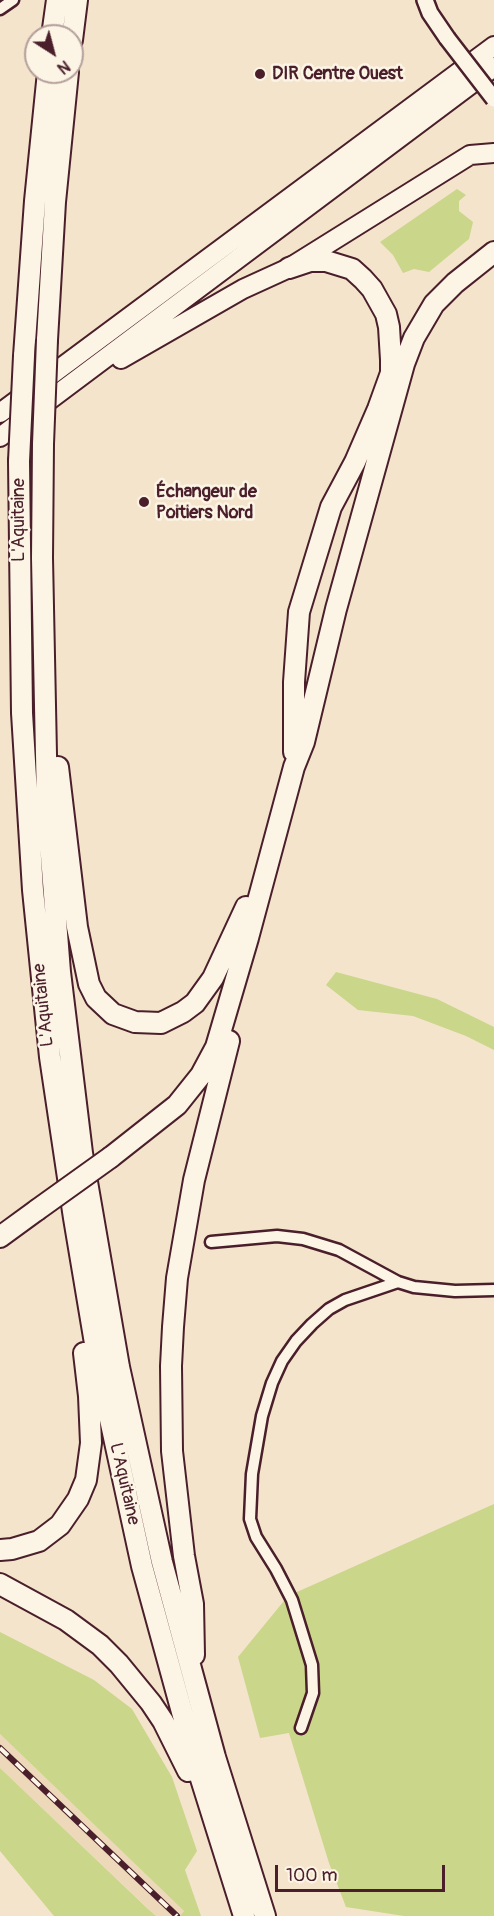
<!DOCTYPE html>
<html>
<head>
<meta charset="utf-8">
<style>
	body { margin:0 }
	#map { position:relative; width:494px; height:1916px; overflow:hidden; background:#f4e4cc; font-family:Pangolin,sans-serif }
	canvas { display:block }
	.north { position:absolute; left:24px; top:24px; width:60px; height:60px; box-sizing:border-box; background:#fcf5e5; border:2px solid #b59f9b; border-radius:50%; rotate:144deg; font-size:16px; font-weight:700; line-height:24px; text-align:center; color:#4a1f2b }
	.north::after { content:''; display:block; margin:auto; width:21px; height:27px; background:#4a1f2b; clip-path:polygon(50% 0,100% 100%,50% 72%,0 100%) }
	.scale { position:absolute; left:275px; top:1865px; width:170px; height:27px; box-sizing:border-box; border:3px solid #4a1f2b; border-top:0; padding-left:8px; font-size:18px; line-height:21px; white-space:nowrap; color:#4a1f2b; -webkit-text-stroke:4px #fcf5e5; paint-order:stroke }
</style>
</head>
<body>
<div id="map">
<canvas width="494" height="1916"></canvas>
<div class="north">N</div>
<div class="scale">100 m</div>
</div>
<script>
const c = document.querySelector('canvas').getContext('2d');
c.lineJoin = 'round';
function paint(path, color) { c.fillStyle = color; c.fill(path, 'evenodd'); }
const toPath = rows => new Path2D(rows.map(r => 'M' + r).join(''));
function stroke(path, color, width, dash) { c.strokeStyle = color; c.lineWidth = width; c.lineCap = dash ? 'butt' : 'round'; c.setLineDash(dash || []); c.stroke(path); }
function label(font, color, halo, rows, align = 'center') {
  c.font = font + ' Pangolin,sans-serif'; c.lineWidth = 5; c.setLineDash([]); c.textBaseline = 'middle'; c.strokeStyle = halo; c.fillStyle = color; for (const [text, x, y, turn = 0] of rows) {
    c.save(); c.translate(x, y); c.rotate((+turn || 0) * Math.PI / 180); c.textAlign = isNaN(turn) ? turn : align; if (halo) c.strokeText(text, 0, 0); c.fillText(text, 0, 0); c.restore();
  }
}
const built = toPath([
	[0,1734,184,1911,180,1916,156,1916,0,1768]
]);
const green = toPath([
	[457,189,466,195,459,201,459,211,473,222,469,239,429,272,414,269,403,273,393,255,380,242],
	[336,972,437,999,494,1027,494,1050,466,1036,413,1016,358,1010,326,985],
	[494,1504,494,1916,404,1916,346,1907,329,1863,289,1733,260,1738,238,1657,288,1596],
	[0,1632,94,1680,132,1709,172,1777,197,1851,185,1870,201,1916,180,1916,184,1911,0,1734],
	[0,1768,147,1908,156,1916,54,1916,0,1851]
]);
const minor = toPath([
	[0,9,13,0],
	[211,1242,277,1236,303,1239,339,1250,398,1282,414,1287,455,1291,494,1290],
	[301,1728,313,1693,312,1665,292,1600,276,1569,256,1537,250,1519,252,1474,262,1416,272,1383,282,1361,296,1341,312,1324,329,1309,345,1300,398,1282]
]);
const secondary = toPath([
	[425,0,430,13,447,38]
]);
const trunk = toPath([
	[121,359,243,289,289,268,470,155,494,153],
	[0,413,494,46],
	[0,437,494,67]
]);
const motorway = toPath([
	[52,36,57,0],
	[72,40,77,0],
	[289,268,310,261,326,261,352,269,363,279,372,289,386,314,389,327,391,360,391,373,378,409,355,462,331,507,299,612,294,682,294,752],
	[47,340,55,202,68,72],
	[24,356,35,201,48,72],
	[43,444,42,558,47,804,60,972,82,1153,119,1367,162,1562,215,1757,265,1916],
	[19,461,22,713,33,890,50,1057,74,1218,100,1373,142,1566,196,1763,244,1916],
	[58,767,77,927,89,984,96,998,113,1014,135,1022,161,1023,183,1012,195,1003,213,978,246,907],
	[111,1157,177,1105,201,1075,216,1047,248,938,294,767,304,742,336,609,404,364,414,338,434,304,455,283,494,252],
	[0,1237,37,1210],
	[0,1550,12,1549,39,1541,60,1525,78,1499,86,1480,91,1443,89,1396,84,1353],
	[0,1584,66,1620,100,1645,119,1664,151,1703,163,1721,188,1771],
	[194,1655,193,1604,184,1556,172,1451,171,1366,173,1327,177,1278,194,1180,229,1041]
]);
const rail = toPath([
	[0,1748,177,1916]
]);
const secondaryBridge = toPath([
	[447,38,494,99]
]);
const motorwayBridge = toPath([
	[43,444,47,340],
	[19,461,24,356],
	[37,1210,111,1157]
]);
const markers = [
	[260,74,6,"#4a1f2b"],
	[144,502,6,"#4a1f2b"]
];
const poiNames = [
	["DIR Centre Ouest",272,74],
	["Échangeur de",156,492],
	["Poitiers Nord",156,513]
];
const streetNames = [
	["L'Aquitaine",19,520,-90],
	["L'Aquitaine",44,1005,-96],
	["L'Aquitaine",124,1484,77]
];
paint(built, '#eed8ba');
paint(green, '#cad689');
stroke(minor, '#4a1f2b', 15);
stroke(secondary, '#4a1f2b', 20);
stroke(trunk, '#4a1f2b', 22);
stroke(motorway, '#4a1f2b', 24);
stroke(minor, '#fcf5e5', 10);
stroke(secondary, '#fcf5e5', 15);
stroke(trunk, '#fcf5e5', 18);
stroke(motorway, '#fcf5e5', 20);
stroke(rail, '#4a1f2b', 6);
stroke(rail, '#fcf5e5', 4, [11]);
stroke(secondaryBridge, '#4a1f2b', 20, []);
stroke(motorwayBridge, '#4a1f2b', 24, []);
stroke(secondaryBridge, '#fcf5e5', 15);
stroke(motorwayBridge, '#fcf5e5', 20);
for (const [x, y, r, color] of markers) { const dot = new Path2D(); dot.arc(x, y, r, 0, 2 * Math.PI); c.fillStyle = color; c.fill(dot); stroke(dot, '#fcf5e5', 2); }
label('bold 18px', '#4a1f2b', '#fcf5e5', poiNames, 'left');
label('18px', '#4a1f2b', '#fcf5e5', streetNames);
</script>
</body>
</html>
